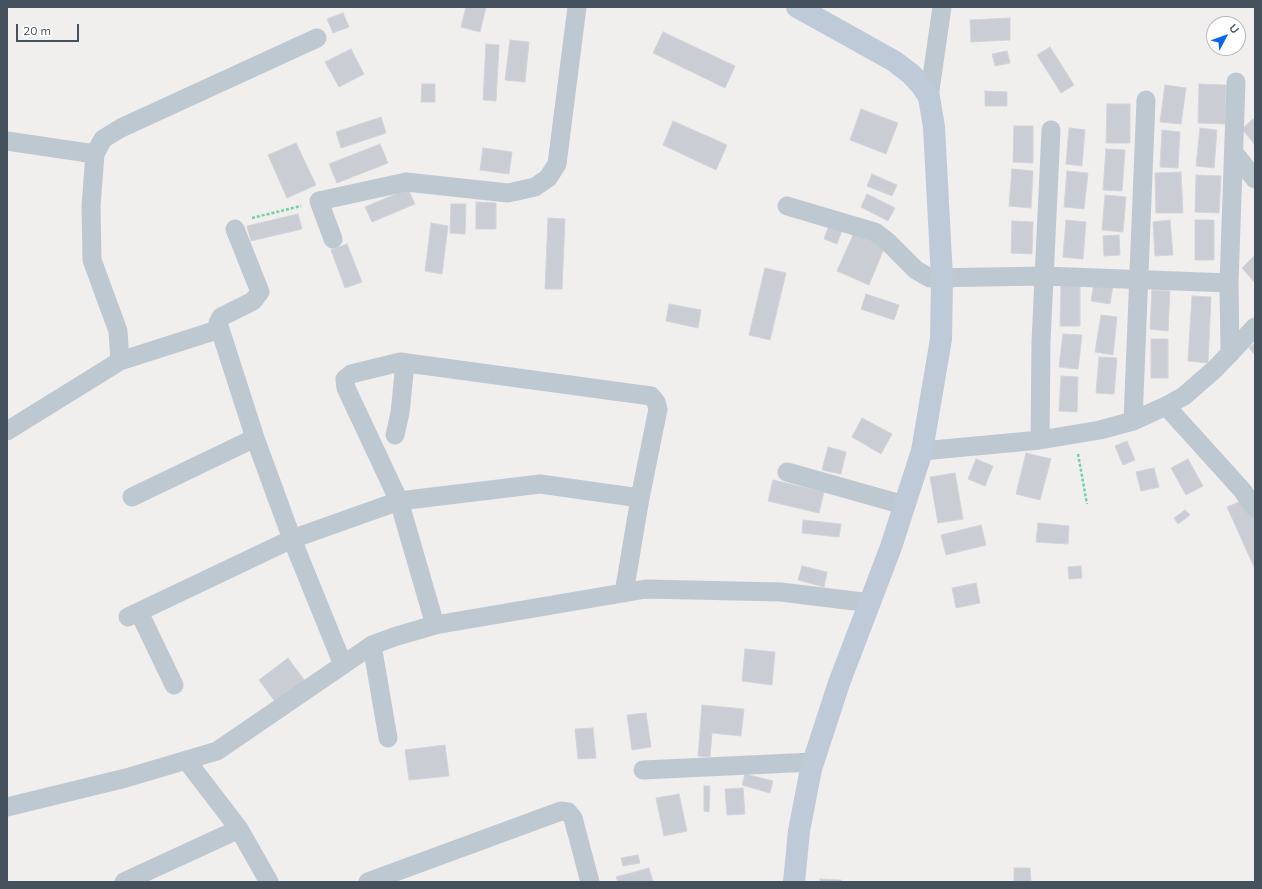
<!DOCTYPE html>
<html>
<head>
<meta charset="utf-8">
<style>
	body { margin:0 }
	#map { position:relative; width:1262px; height:889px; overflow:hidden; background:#f1eeee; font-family:Mulish,sans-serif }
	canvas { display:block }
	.frame { position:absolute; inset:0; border:8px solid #45515d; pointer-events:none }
	.north { position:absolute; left:1206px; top:16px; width:40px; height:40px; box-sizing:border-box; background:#fff; border:1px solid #b5b9be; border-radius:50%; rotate:49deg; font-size:11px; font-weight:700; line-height:16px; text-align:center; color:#45515d }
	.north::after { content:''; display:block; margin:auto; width:14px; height:18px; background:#0c65ed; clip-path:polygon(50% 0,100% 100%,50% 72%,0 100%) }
	.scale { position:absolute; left:16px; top:24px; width:63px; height:18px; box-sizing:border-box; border:2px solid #45515d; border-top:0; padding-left:5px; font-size:12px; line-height:14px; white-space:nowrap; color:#45515d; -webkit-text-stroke:3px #fff; paint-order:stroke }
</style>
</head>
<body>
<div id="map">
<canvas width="1262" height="889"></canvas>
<div class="frame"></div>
<div class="north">U</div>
<div class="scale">20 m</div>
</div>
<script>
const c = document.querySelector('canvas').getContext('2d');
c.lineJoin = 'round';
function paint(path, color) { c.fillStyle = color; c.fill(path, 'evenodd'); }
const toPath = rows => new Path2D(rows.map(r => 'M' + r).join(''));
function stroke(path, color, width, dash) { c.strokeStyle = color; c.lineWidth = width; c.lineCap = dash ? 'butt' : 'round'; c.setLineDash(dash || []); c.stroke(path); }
const building = toPath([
	[466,7,486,7,480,32,461,27,466,7],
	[343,13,349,27,333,33,327,19,343,13],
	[1010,18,1010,40,971,42,970,20,1010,18],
	[663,32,735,66,725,88,653,53,663,32],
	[510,40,529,42,525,82,505,80,510,40],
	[486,44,499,45,496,101,483,100,486,44],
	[1050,47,1074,85,1061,93,1037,55,1050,47],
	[351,49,364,74,339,87,325,62,351,49],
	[1007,51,1010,63,995,66,992,54,1007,51],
	[422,84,435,84,435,102,421,102,422,84],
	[1199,84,1226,85,1225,124,1198,123,1199,84],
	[1165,85,1186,88,1181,124,1160,122,1165,85],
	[985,91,1007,92,1007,106,985,106,985,91],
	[1107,104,1130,104,1130,143,1106,143,1107,104],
	[861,109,898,123,886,154,850,140,861,109],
	[381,117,386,133,341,148,336,132,381,117],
	[1253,119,1255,122,1255,145,1242,129,1253,119],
	[673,121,727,145,716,170,663,145,673,121],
	[1014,126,1033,126,1033,163,1013,162,1014,126],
	[1069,128,1085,130,1082,166,1066,164,1069,128],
	[1200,128,1217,130,1214,168,1196,166,1200,128],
	[1162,130,1180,132,1178,168,1160,167,1162,130],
	[296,143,316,185,287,198,268,155,296,143],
	[380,144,388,163,337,183,329,164,380,144],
	[483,148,512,152,509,174,480,170,483,148],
	[1106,149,1125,150,1122,191,1103,190,1106,149],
	[1012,169,1033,171,1031,208,1009,206,1012,169],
	[1067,171,1088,173,1084,209,1064,207,1067,171],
	[1181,172,1183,213,1156,213,1155,173,1181,172],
	[872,174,897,185,892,196,867,186,872,174],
	[1196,175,1221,176,1219,213,1195,212,1196,175],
	[408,189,415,204,372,222,365,207,408,189],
	[867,194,895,208,888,221,861,207,867,194],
	[1105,195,1126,197,1123,232,1102,230,1105,195],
	[476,202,496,203,496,229,476,229,476,202],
	[451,204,466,204,465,234,450,233,451,204],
	[298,214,302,229,251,241,247,226,298,214],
	[548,218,565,219,562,289,545,289,548,218],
	[831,220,844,225,837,244,824,239,831,220],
	[1066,220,1086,222,1083,259,1063,257,1066,220],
	[1170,220,1173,255,1155,256,1153,222,1170,220],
	[1195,220,1214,220,1214,260,1195,260,1195,220],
	[1012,221,1033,222,1032,254,1011,253,1012,221],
	[431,223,448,226,442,274,425,271,431,223],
	[854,233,885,246,869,285,837,271,854,233],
	[1119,235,1120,255,1104,256,1103,236,1119,235],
	[347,244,362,282,345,288,331,250,347,244],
	[1255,255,1255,283,1242,268,1255,255],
	[765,268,786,273,770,340,749,335,765,268],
	[1094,283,1113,285,1110,304,1091,301,1094,283],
	[1061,284,1080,285,1080,326,1060,326,1061,284],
	[1152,290,1170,291,1168,331,1150,329,1152,290],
	[866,294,899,305,894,320,861,309,866,294],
	[1192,296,1211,297,1208,363,1188,361,1192,296],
	[669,304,701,310,698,328,666,321,669,304],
	[1101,315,1117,317,1113,355,1095,352,1101,315],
	[1063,334,1082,335,1078,369,1059,367,1063,334],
	[1151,339,1168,339,1168,378,1151,378,1151,339],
	[1255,343,1255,355,1249,348,1255,343],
	[1099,357,1117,358,1114,394,1096,393,1099,357],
	[1061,376,1078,377,1077,412,1059,411,1061,376],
	[862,418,892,434,881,454,852,437,862,418],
	[1127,441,1135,460,1123,465,1115,446,1127,441],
	[828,447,846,452,841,474,822,470,828,447],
	[1026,453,1051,459,1040,500,1016,494,1026,453],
	[976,459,993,466,985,486,968,479,976,459],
	[1188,459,1203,486,1186,495,1171,468,1188,459],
	[1154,468,1159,487,1141,491,1136,472,1154,468],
	[955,473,963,519,938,523,930,477,955,473],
	[773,480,824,492,819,513,768,501,773,480],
	[1246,499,1255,520,1255,569,1227,507,1246,499],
	[1185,510,1190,515,1178,524,1174,518,1185,510],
	[803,520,841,524,839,537,802,533,803,520],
	[1038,523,1069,526,1068,544,1036,542,1038,523],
	[981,525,986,545,946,555,941,535,981,525],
	[802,566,827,572,824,587,798,580,802,566],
	[1081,566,1082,578,1069,579,1068,567,1081,566],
	[976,583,980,603,956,608,952,588,976,583],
	[745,649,775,652,772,685,742,681,745,649],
	[288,658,305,681,276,703,259,680,288,658],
	[702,705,744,709,741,736,712,733,710,757,698,756,702,705],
	[646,713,651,747,632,750,627,715,646,713],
	[593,728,596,758,578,759,575,729,593,728],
	[445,745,449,776,409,780,405,750,445,745],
	[745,774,773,781,770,793,742,785,745,774],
	[704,786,710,786,709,812,704,811,704,786],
	[743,788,745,814,727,815,725,789,743,788],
	[679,794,687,831,664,836,656,798,679,794],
	[638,855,640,863,623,866,621,858,638,855],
	[649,868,653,881,618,882,616,877,649,868],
	[1014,868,1030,868,1031,882,1014,882,1014,868],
	[820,879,841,880,841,882,820,882,820,879]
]);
const path = toPath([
	[252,218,301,206],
	[1078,454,1087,504]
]);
const street = toPath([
	[929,97,942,7],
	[7,141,95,154],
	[1235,154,1255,179],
	[787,206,875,232,888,242,916,270,930,278,1045,276,1229,283,1236,82],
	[235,229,260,292,253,301,221,317,218,323,255,438],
	[333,239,319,201,406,182,508,193,535,187,548,178,557,164,577,7],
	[1229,283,1230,354],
	[120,361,220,329],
	[1166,406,1242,490,1255,508],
	[1133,421,1146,100],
	[7,431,120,361,118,331,92,260,91,206,95,154,103,139,121,128,317,38],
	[395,435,400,413,405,363],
	[1040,440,1041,342,1051,130],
	[922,451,1040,440,1100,430,1133,421,1166,406,1184,396,1215,369,1255,327],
	[787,472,904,505],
	[132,497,255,438,292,539,343,665],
	[139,612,174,685],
	[128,617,292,539,399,501,540,484,640,498],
	[435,625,399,501,346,388,345,379,351,374,400,362,651,396,656,402,658,409,640,498,624,593],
	[372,645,388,738],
	[187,761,239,829,269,882],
	[643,770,813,762],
	[7,807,126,778,217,751,372,645,397,636,435,625,646,589,781,592,871,603],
	[124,882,239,829],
	[368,882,561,811,568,812,573,818,590,882]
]);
const secondary = toPath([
	[794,882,799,831,811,769,839,683,891,547,922,451,941,339,942,278,934,127,929,97,921,85,911,74,894,61,797,7]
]);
paint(building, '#cacdd3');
stroke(building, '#d2d4da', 1);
stroke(path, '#6fd2a5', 2.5, [3, 2]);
stroke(street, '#bec8d1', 19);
stroke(secondary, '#bfcad9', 22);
</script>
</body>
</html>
